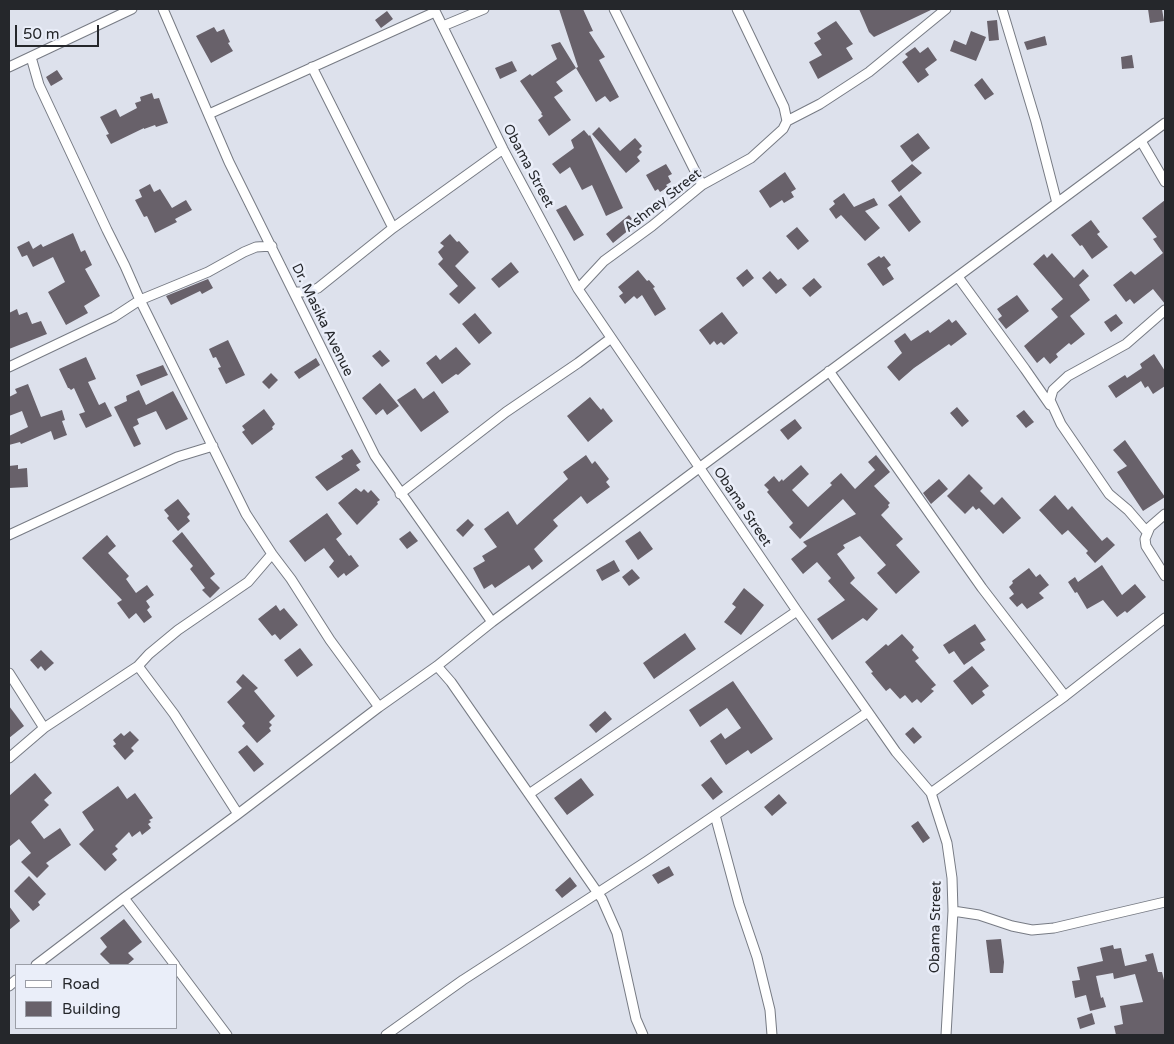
<!DOCTYPE html>
<html>
<head>
<meta charset="utf-8">
<style>
	body { margin:0 }
	#map { position:relative; width:1174px; height:1044px; overflow:hidden; background:#dde1ec; font-family:"Varela Round",sans-serif }
	canvas { display:block }
	.frame { position:absolute; inset:0; border:10px solid #25272b; pointer-events:none }
	.legend { position:absolute; left:15px; top:964px; width:162px; height:65px; box-sizing:border-box; background:#eaeef9; border:1px solid #9b9ea7; margin:0; padding:6px 9px; list-style:none; font-size:15px; color:#25272b }
	.legend li { display:flex; align-items:center; gap:10px; height:25px }
	.legend b { width:25px; border:1px solid #9b9ea7 }
	.scale { position:absolute; left:15px; top:25px; width:84px; height:22px; box-sizing:border-box; border:2px solid #25272b; border-top:0; padding-left:6px; font-size:15px; line-height:18px; white-space:nowrap; color:#25272b; -webkit-text-stroke:4px #eaeef9; paint-order:stroke }
</style>
</head>
<body>
<div id="map">
<canvas width="1174" height="1044"></canvas>
<div class="frame"></div>
<ul class="legend">
<li><b style="height:6px;background:#fff"></b>Road</li>
<li><b style="height:14px;background:#68616a"></b>Building</li>
</ul>
<div class="scale">50 m</div>
</div>
<script>
const c = document.querySelector('canvas').getContext('2d');
c.lineJoin = 'round';
function paint(path, color) { c.fillStyle = color; c.fill(path, 'evenodd'); }
const toPath = rows => new Path2D(rows.map(r => 'M' + r).join(''));
function stroke(path, color, width, dash) { c.strokeStyle = color; c.lineWidth = width; c.lineCap = dash ? 'butt' : 'round'; c.setLineDash(dash || []); c.stroke(path); }
function label(font, color, halo, rows, align = 'center') {
  c.font = font + ' "Varela Round",sans-serif'; c.lineWidth = 5; c.setLineDash([]); c.textBaseline = 'middle'; c.strokeStyle = halo; c.fillStyle = color; for (const [text, x, y, turn = 0] of rows) {
    c.save(); c.translate(x, y); c.rotate((+turn || 0) * Math.PI / 180); c.textAlign = isNaN(turn) ? turn : align; if (halo) c.strokeText(text, 0, 0); c.fillText(text, 0, 0); c.restore();
  }
}
const building = toPath([
	[559,9,583,9,593,31,589,32,605,57,599,60,619,97,610,102,605,96,596,102,576,68,556,82,563,91,554,97,571,120,549,136,538,120,543,116,541,114,542,113,520,81,530,74,532,76,557,59,551,45,560,42,576,68,578,67],
	[859,9,933,9,874,37,869,32],
	[1148,9,1162,9,1164,21,1150,23],
	[387,11,393,19,381,28,375,20],
	[997,20,999,40,989,41,987,21],
	[836,21,853,44,846,48,853,59,818,79,809,62,822,55,814,43,821,39,817,33],
	[214,27,217,32,224,29,230,42,228,43,233,51,211,63,196,36],
	[971,31,986,37,976,61,950,51,954,40,966,45],
	[1045,36,1047,45,1027,50,1024,42],
	[915,47,920,53,928,47,937,60,925,69,929,75,918,83,902,62,908,57,905,54],
	[1132,55,1134,68,1122,69,1121,57],
	[512,61,517,71,500,79,495,68],
	[57,70,63,79,51,86,46,77],
	[982,78,994,94,985,100,974,85],
	[152,93,154,99,159,98,168,123,156,127,155,125,144,129,144,128,111,144,106,135,109,134,100,117,116,109,120,117,137,108,135,103,141,101,140,97],
	[599,127,620,151,635,138,642,146,639,149,642,152,637,157,640,161,626,173,592,134],
	[584,130,589,136,590,135,623,208,606,216,592,185,582,190,570,167,560,174,552,164,574,148,571,140],
	[918,133,930,148,912,162,900,146],
	[666,164,672,174,668,176,671,182,666,185,668,187,660,192,658,189,655,191,646,175],
	[912,164,922,173,899,192,891,181],
	[785,172,796,189,791,192,794,197,784,203,782,200,770,208,759,191],
	[150,184,154,192,160,189,172,208,186,200,192,210,175,219,177,222,155,233,147,216,144,217,135,200,142,197,139,190],
	[844,193,854,207,874,198,878,205,865,211,880,228,865,241,841,215,836,219,829,209,835,204,833,201],
	[901,195,921,222,909,232,888,205],
	[1165,200,1165,304,1153,289,1134,304,1130,299,1126,302,1113,285,1131,271,1135,275,1163,253,1153,239,1157,237,1142,218],
	[566,205,584,235,574,241,556,210],
	[629,215,636,224,613,243,606,234],
	[1091,220,1100,232,1097,234,1108,247,1092,259,1082,245,1080,246,1071,235],
	[797,227,809,241,798,250,786,236],
	[73,233,81,252,85,250,92,265,85,269,100,296,84,306,88,313,66,325,48,292,65,282,53,257,33,267,27,255,22,257,17,247,29,241,33,249,41,244,43,247],
	[450,234,457,242,459,241,469,252,455,266,476,288,459,304,449,294,458,286,438,264,443,259,438,252,444,246,440,243],
	[1052,253,1074,278,1083,269,1089,276,1079,285,1090,300,1070,316,1085,334,1071,345,1069,343,1056,354,1058,357,1050,364,1044,357,1037,363,1024,346,1058,317,1051,309,1063,299,1033,264,1044,254,1047,258],
	[879,256,881,258,884,256,891,265,887,268,894,279,883,286,867,264],
	[511,262,519,272,499,288,491,279],
	[747,269,754,278,743,287,736,278],
	[638,270,647,281,649,280,655,287,653,288,666,309,655,316,642,295,637,299,634,296,625,304,619,296,623,293,618,287],
	[770,271,778,280,781,278,787,285,776,294,762,278],
	[814,278,822,287,810,297,802,288],
	[208,279,213,288,202,294,200,291,171,305,166,296],
	[1017,295,1029,311,1006,329,998,319,1002,316,997,309],
	[17,309,19,315,27,312,32,324,41,321,47,334,9,349,9,313],
	[722,312,738,333,724,345,721,342,717,345,714,341,710,345,699,330],
	[475,313,492,333,479,344,462,324],
	[1116,314,1123,323,1111,332,1104,322],
	[949,319,952,323,956,320,967,334,951,346,949,344,914,368,899,381,887,367,902,353,894,341,905,333,911,341,928,330,930,333],
	[228,340,245,375,226,384,218,368,221,367,216,357,213,358,209,349],
	[456,347,471,364,458,375,456,374,442,384,426,363,436,355,440,360],
	[380,350,390,361,382,367,372,356],
	[1154,354,1165,371,1165,386,1153,394,1148,386,1145,388,1141,381,1116,398,1108,386,1125,375,1127,378,1142,368,1140,364],
	[86,357,96,379,88,382,99,405,105,402,112,416,86,428,79,414,85,412,74,388,71,390,69,388,68,388,59,369],
	[316,358,320,365,299,379,294,372],
	[163,365,168,375,141,386,136,375],
	[271,373,278,380,269,389,262,382],
	[380,383,399,406,387,415,383,409,376,415,362,398],
	[28,384,41,417,62,410,65,420,62,421,67,435,54,440,51,431,21,444,20,442,9,445,9,436,28,427,22,411,9,416,9,397,17,393,15,389],
	[415,388,423,399,434,391,449,412,421,432,397,400],
	[139,390,146,405,173,391,188,419,166,430,156,411,137,419,139,424,133,427,141,444,134,447,114,407,127,401,126,396],
	[590,397,601,410,603,408,613,421,588,442,567,416],
	[957,407,969,421,962,427,950,413],
	[264,409,275,424,272,427,273,429,252,445,242,432,245,430,242,426],
	[1024,410,1034,422,1026,428,1016,416],
	[795,419,802,428,788,440,780,430],
	[1125,440,1165,497,1143,511,1117,472,1127,466,1113,450],
	[352,449,361,462,356,465,360,470,327,491,315,477,343,459,341,456],
	[586,455,592,464,595,461,609,479,606,482,610,487,587,504,581,496,553,520,558,526,534,549,543,561,532,570,529,565,495,588,492,584,484,589,473,568,485,561,482,556,497,547,484,529,508,511,517,525,568,479,563,472],
	[876,455,890,472,874,486,890,503,888,505,889,507,881,515,903,539,896,545,920,572,896,594,877,573,886,565,860,536,843,545,845,548,837,554,855,578,850,583,878,609,867,621,863,618,832,640,817,619,845,600,828,581,831,578,817,562,803,574,791,559,807,546,803,542,856,514,843,499,800,539,789,527,793,523,767,492,769,490,764,485,774,476,779,482,782,479,783,481,801,465,809,474,792,490,808,507,832,485,830,483,841,473,855,489,875,470,868,462],
	[18,465,18,469,27,468,28,487,9,488,9,466],
	[969,474,983,488,980,491,994,505,1002,497,1021,518,1003,534,979,508,976,510,973,506,965,514,947,496],
	[939,479,948,489,931,504,923,493],
	[356,488,361,492,364,489,368,493,371,490,380,500,377,502,378,504,357,525,338,503],
	[1055,495,1068,510,1072,506,1102,541,1107,537,1115,545,1095,563,1086,553,1088,551,1068,530,1062,535,1039,510],
	[178,499,190,514,187,517,190,521,178,531,167,518,169,516,164,510],
	[327,513,342,534,336,539,349,556,351,555,359,566,346,576,344,573,338,578,329,567,334,561,324,548,305,562,289,541],
	[468,519,474,525,463,537,456,530],
	[410,531,418,541,407,549,399,539],
	[640,531,653,549,638,560,625,541],
	[182,532,215,574,210,578,220,588,210,598,202,590,205,588,190,569,193,566,172,541],
	[107,535,116,546,108,553,129,576,126,579,136,593,147,585,154,595,146,601,150,607,147,610,152,617,144,623,136,613,129,619,117,603,122,600,82,558],
	[614,560,620,571,602,581,596,570],
	[1102,565,1122,595,1135,584,1146,597,1127,613,1125,611,1117,617,1103,600,1087,609,1077,592,1075,593,1068,582,1075,577,1078,582],
	[1029,568,1036,577,1040,574,1049,585,1039,593,1044,598,1027,609,1022,603,1017,607,1009,598,1014,594,1009,587,1013,583,1012,581],
	[632,569,640,578,629,586,622,577],
	[744,588,764,605,741,635,724,622,736,607,732,604],
	[276,605,280,611,284,608,298,625,280,640,275,634,272,636,258,619],
	[975,624,986,640,980,643,985,650,964,665,954,651,949,654,943,645],
	[685,633,696,649,654,679,643,663],
	[902,634,914,647,912,650,919,658,915,661,936,685,931,689,934,691,921,703,917,699,912,703,905,695,900,699,890,688,886,691,871,673,873,672,865,662,886,644,888,646],
	[300,648,313,665,297,677,284,660],
	[41,650,54,663,45,671,41,666,38,669,30,660],
	[972,666,989,686,982,691,985,695,972,705,953,681],
	[243,674,258,688,254,691,275,716,269,722,272,725,269,728,271,731,257,743,242,726,245,723,227,702,242,688,236,682],
	[733,681,773,739,751,754,748,750,726,765,710,741,721,733,725,739,741,728,727,708,700,727,689,710],
	[9,706,24,726,9,738],
	[605,711,612,719,596,733,589,725],
	[913,727,922,737,914,744,905,734],
	[130,731,139,740,131,748,134,751,125,760,113,746,116,744,113,740,121,733,124,736],
	[247,745,264,764,254,772,238,752],
	[35,773,52,793,44,800,49,805,31,822,44,839,60,828,71,845,46,863,49,866,37,878,21,862,31,853,19,839,9,847,9,796],
	[711,777,723,792,713,800,701,785],
	[581,778,594,795,567,815,554,798],
	[118,786,127,799,135,793,153,818,149,820,151,822,148,824,151,828,142,835,140,831,132,837,129,832,115,846,118,849,112,854,117,860,105,871,79,844,94,830,82,812],
	[779,794,787,803,772,816,764,807],
	[918,821,930,838,923,843,911,826],
	[669,866,674,875,658,884,652,875],
	[29,876,46,894,38,902,40,905,33,911,14,891],
	[570,877,577,886,562,898,555,890],
	[9,906,20,921,9,930],
	[124,919,142,942,128,953,134,959,127,965,111,965,100,954,107,947,100,938],
	[1001,939,1004,962,1003,973,990,973,986,940],
	[1113,945,1114,949,1121,948,1125,966,1147,961,1145,955,1153,953,1158,972,1162,972,1165,984,1165,1035,1116,1035,1114,1026,1123,1024,1120,1006,1143,1002,1135,974,1114,979,1113,973,1096,976,1101,998,1103,997,1106,1007,1090,1011,1086,995,1075,998,1072,981,1080,980,1077,967,1103,961,1100,948],
	[1092,1013,1095,1024,1080,1029,1077,1018]
]);
const minor = toPath([
	[163,9,229,162,375,456,492,622],
	[434,9,503,149,578,289,797,611,896,752,931,793,947,843,952,878,953,911,946,1035],
	[614,9,702,185],
	[1002,9,1036,122,1057,203],
	[443,26,484,9],
	[31,57,39,85,107,230,125,266,140,300,246,514,272,554,291,579,330,640,379,707],
	[9,67,132,9],
	[312,67,393,228],
	[209,114,435,12],
	[787,121,820,104,869,72,946,9],
	[1141,141,1165,182],
	[958,277,1025,369,1050,405],
	[578,289,604,261,652,226,702,185,751,158,783,129,787,121,784,107,737,9],
	[294,292,308,292,318,288,393,228,503,149],
	[9,367,114,317,140,300,208,272,244,252,256,247,272,246],
	[829,371,982,588,1065,696],
	[400,494,506,412,578,363,610,339],
	[1165,514,1150,527,1145,539,1146,546,1165,576],
	[1147,532,1128,510,1109,494,1061,424,1050,400,1053,390,1068,376,1126,344,1165,310],
	[9,535,177,457,213,446],
	[138,666,174,714,238,814],
	[437,666,451,682,602,899,617,933,636,1019,643,1035],
	[9,673,44,728],
	[9,758,44,728,138,666,149,654,178,630,248,582,272,554],
	[931,793,1065,696,1165,618],
	[529,794,797,611],
	[715,815,739,904,757,957,770,1010,772,1035],
	[124,898,175,965],
	[953,911,979,915,1012,926,1032,930,1054,928,1165,902],
	[36,965,124,898,238,814,379,707,437,666,492,622,699,468,1165,123],
	[176,967,227,1035],
	[9,986,16,980],
	[386,1035,463,980,647,861,868,712]
]);
const streetNames = [
	["Obama Street",528,166,62],
	["Ashney Street",663,201,-38],
	["Dr. Masika Avenue",322,320,64],
	["Obama Street",742,507,56],
	["Obama Street",936,927,-89]
];
paint(building, '#68616a');
stroke(minor, '#777b84', 11);
stroke(minor, '#fff', 9);
label('14px', '#25272b', '#eaeef9', streetNames);
</script>
</body>
</html>
